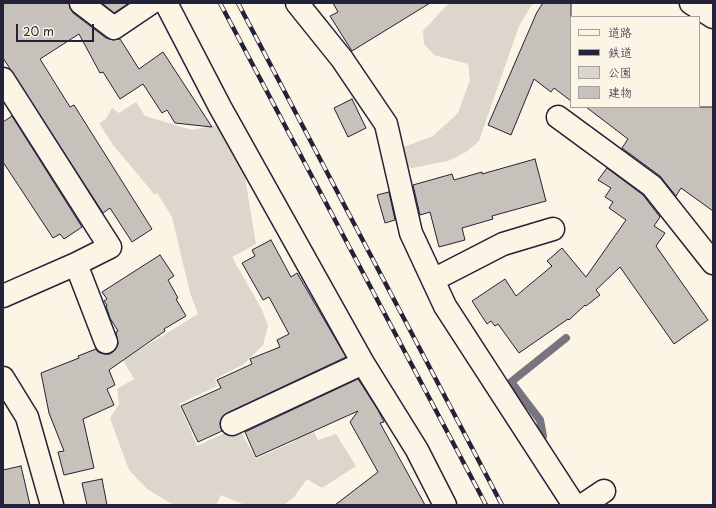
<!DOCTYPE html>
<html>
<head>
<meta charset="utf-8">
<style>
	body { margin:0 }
	#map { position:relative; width:716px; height:508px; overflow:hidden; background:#fcf5e5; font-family:"Playpen Sans","Klee One",sans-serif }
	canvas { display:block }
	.frame { position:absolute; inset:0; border:4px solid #22223b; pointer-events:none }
	.legend { position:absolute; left:570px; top:16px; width:130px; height:92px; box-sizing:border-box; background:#fcf5e5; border:1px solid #a5a1a1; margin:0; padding:5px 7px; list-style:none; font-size:12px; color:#22223b }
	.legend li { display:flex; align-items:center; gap:8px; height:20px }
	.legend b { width:20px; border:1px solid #a5a1a1 }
	.scale { position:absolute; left:16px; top:24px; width:78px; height:18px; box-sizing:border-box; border:2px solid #22223b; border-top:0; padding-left:5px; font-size:12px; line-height:14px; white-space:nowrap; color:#22223b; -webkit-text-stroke:3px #fcf5e5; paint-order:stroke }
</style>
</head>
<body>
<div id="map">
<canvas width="716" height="508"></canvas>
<div class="frame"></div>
<ul class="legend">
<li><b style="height:5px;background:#fcf5e5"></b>道路</li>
<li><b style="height:5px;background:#22223b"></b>鉄道</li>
<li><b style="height:11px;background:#dcd6cc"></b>公園</li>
<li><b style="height:11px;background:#c6c1bb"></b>建物</li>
</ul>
<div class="scale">20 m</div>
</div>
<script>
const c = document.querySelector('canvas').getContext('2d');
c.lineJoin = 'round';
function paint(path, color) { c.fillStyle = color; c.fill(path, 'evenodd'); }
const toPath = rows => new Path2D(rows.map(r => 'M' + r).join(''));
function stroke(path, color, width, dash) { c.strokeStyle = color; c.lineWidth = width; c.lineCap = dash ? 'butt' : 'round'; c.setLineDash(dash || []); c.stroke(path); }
const green = toPath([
	[449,3,533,3,519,26,479,141,466,152,448,161,412,168,404,166,401,148,433,136,458,113,470,80,468,64,434,55,424,44,423,31],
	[136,102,145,116,192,130,217,125,245,177,256,244,232,257,262,310,268,326,263,345,244,364,215,379,217,386,179,404,197,446,238,427,256,459,295,441,293,432,314,432,318,440,336,434,356,466,322,488,307,479,294,497,284,505,245,505,221,495,216,505,177,505,170,503,147,489,129,470,119,443,110,418,119,404,117,389,134,379,123,360,198,314,190,293,172,217,157,193,155,195,113,145,99,123,106,119,112,108,119,113]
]);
const stream = toPath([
	[543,436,540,420,511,382,566,338]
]);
const building = toPath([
	[3,3,69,3,70,8,73,13,106,38,113,40,120,39,139,69,163,52,212,127,175,123,167,110,162,113,143,84,120,99,103,72,100,73,79,34,40,59,70,107,74,105,152,229,132,242,110,208,103,213,3,58,3,3],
	[102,3,129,3,114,13,102,3],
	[333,3,430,3,352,51,330,16,338,12,333,3],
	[543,3,571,3,571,101,554,88,551,92,534,79,511,135,488,125,537,12,543,3],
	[352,99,366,128,348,137,334,108,352,99],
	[586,107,713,107,713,211,681,188,676,196,660,176,622,148,628,139,586,107],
	[12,116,82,227,64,239,60,234,53,238,3,162,3,122,12,116],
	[535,159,546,201,492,216,493,219,462,228,465,240,439,247,430,212,420,215,413,185,452,174,454,180,482,172,482,174,535,159],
	[607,168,643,195,660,217,654,226,665,233,656,246,708,320,674,344,620,267,596,290,600,295,586,306,585,305,569,320,568,319,519,353,498,324,495,326,491,321,487,324,472,301,505,279,516,296,552,266,547,261,562,248,586,277,626,220,609,208,613,202,605,197,611,188,598,180,607,168],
	[389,192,395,220,385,223,377,195,389,192],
	[271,240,291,277,297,273,346,357,227,413,222,417,220,423,222,431,198,442,181,406,221,388,217,380,252,364,250,359,280,347,277,340,289,334,269,297,263,300,242,263,255,256,252,250,271,240],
	[160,255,174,276,168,280,178,298,176,299,186,316,164,329,165,331,109,370,115,385,107,389,114,405,83,419,94,468,64,475,58,452,64,451,49,413,41,373,79,358,78,356,96,349,98,352,104,354,110,354,115,350,118,344,116,332,118,331,110,318,106,306,107,305,104,301,107,299,102,292,160,255],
	[358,379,378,410,384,422,380,423,425,505,335,505,378,472,350,422,358,411,256,457,245,432,358,379],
	[21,466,30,505,3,505,3,470,21,466],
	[102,479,107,505,87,505,82,483,102,479]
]);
const minor = toPath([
	[81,3,114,28,151,3],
	[166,3,220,107,363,363,417,450,445,505],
	[297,3,342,59,386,124,411,233,445,306,574,505],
	[691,3,713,17],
	[3,79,110,247,76,264,3,296],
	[558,117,652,186,713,263],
	[76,264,106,342],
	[433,280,503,244,553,229],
	[3,378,27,417,52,505],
	[232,424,363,363],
	[583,505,604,491]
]);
const rail = toPath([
	[220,3,486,505],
	[238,3,502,505]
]);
paint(green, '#dcd6cc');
stroke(stream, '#78757e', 8);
paint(building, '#c6c1bb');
stroke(building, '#22223b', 1);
stroke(minor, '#22223b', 25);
stroke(minor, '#fcf5e5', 22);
stroke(rail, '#22223b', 4.5);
stroke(rail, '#fcf5e5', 3, [9]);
</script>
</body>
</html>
